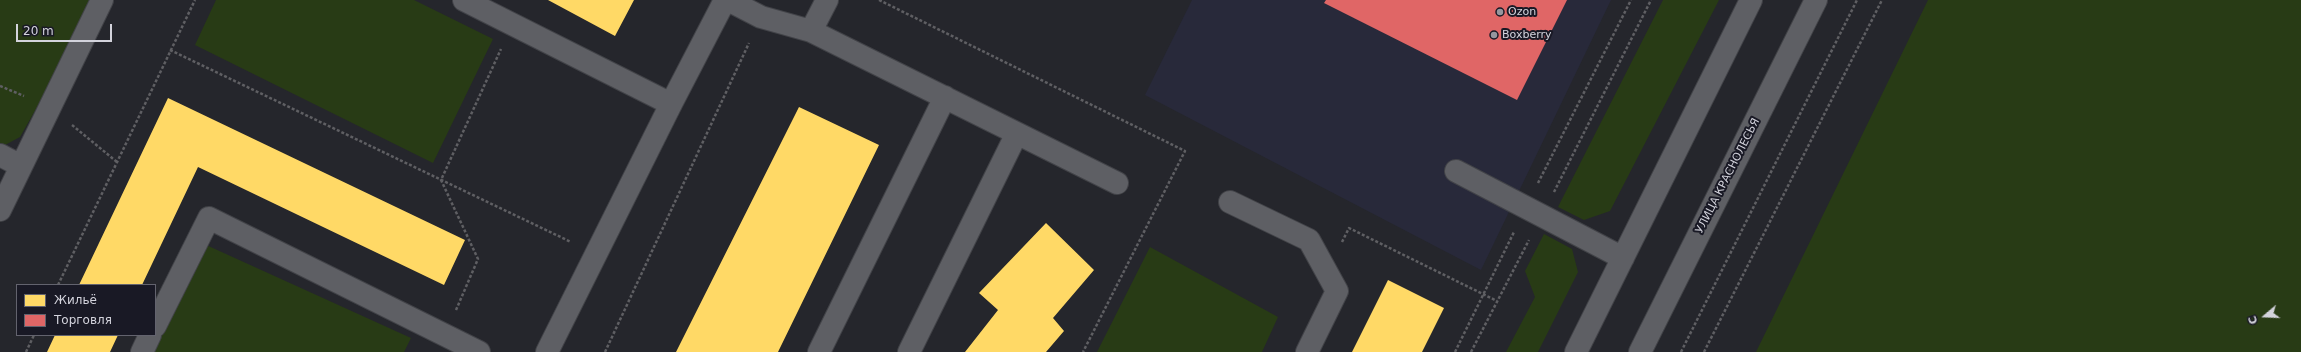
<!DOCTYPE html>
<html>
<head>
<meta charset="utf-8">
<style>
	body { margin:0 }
	#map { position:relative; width:2301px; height:352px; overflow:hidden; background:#25262c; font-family:"DejaVu Sans",sans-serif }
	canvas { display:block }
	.legend { position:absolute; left:16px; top:284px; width:140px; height:52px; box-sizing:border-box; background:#191925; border:1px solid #63636e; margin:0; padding:5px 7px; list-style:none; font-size:12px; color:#d3d3dc }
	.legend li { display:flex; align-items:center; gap:8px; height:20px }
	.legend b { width:20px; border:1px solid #63636e }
	.north { position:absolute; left:2245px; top:296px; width:40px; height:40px; -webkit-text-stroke:3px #191925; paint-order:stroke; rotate:251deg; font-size:11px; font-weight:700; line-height:16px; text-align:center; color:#d3d3dc }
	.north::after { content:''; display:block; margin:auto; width:14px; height:18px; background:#d3d3dc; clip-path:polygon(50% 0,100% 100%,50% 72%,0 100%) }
	.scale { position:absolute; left:16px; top:24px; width:96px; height:18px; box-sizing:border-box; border:2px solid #d3d3dc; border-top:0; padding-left:5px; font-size:12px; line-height:14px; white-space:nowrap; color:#d3d3dc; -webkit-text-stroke:3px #191925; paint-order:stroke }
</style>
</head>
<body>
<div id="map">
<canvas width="2301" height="352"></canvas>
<ul class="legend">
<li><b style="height:11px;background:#ffd966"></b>Жильё</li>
<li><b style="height:11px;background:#e06666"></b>Торговля</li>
</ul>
<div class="north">С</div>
<div class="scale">20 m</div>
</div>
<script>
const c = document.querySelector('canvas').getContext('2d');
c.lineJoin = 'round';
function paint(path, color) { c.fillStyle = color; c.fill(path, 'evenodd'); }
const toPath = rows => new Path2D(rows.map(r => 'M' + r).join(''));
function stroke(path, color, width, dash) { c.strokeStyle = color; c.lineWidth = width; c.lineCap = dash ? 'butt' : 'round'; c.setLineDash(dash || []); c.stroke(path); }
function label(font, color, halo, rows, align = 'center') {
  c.font = font + ' "DejaVu Sans",sans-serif'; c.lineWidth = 4; c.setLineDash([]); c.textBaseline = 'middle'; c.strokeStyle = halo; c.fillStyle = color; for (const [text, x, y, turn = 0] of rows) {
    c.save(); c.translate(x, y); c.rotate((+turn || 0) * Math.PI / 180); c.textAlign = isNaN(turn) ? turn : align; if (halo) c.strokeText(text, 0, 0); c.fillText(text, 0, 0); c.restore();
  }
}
const built = toPath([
	[1192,0,1611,0,1481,270,1145,95]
]);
const green = toPath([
	[0,0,92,0,57,72,20,137,5,145,0,144],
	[216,0,414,0,493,39,433,163,195,45],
	[1663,0,1719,0,1610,211,1584,220,1558,207],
	[1928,0,2301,0,2301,352,1756,352],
	[1544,234,1572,249,1578,272,1538,352,1506,352,1535,297,1525,271],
	[204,244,411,338,404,352,151,352],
	[1150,247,1278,317,1262,352,1097,352]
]);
const homes = toPath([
	[548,0,634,0,615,36],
	[168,98,465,240,444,285,198,167,142,285,79,285],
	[799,107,879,145,778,352,676,352],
	[1046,223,1094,270,1053,318,1064,331,1046,352,965,352,998,310,979,293],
	[1388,280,1444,308,1422,352,1352,352],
	[55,335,118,335,110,352,47,352]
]);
const shops = toPath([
	[1326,0,1567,0,1517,100,1324,3]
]);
const path = toPath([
	[879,0,1185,151,1083,352],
	[170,50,571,242],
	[0,86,24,96],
	[72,125,117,162],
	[1538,183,1631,0],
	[1554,192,1651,0],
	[1342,242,1349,228,1497,301],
	[58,285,195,0],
	[456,310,478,259,441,180,501,49],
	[26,352,34,335],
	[605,352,749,43],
	[1455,352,1514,232],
	[1471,352,1529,240],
	[1681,352,1857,0],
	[1704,352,1882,0]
]);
const minor = toPath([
	[464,0,671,104],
	[728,0,761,17,811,31,1117,183],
	[811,31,827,0],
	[0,155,21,166],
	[1456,171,1623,258],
	[1230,202,1309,240,1337,291,1307,352],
	[0,210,102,0],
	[155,326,209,218,479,352],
	[142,352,150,335],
	[547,352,671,104,725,0],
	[819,352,945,97],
	[909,352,1016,135],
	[1576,352,1751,0],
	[1640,352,1816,0]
]);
const markers = [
	[1500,12,4,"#96969e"],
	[1494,35,4,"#96969e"]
];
const poiNames = [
	["Ozon",1508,12],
	["Boxberry",1502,35]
];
const streetNames = [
	["УЛИЦА КРАСНОЛЕСЬЯ",1728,176,-63]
];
paint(built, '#28293a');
paint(green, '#283b15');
paint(homes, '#ffd966');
paint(shops, '#e06666');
stroke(minor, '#424348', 24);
stroke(path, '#5f5f63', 2.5, [3, 2]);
stroke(minor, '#5e5f64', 22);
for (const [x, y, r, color] of markers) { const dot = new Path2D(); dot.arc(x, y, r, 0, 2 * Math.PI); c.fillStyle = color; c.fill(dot); stroke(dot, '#191925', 1.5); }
label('11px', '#d3d3dc', '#191925', poiNames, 'left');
label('11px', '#d3d3dc', '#191925', streetNames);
</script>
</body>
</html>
